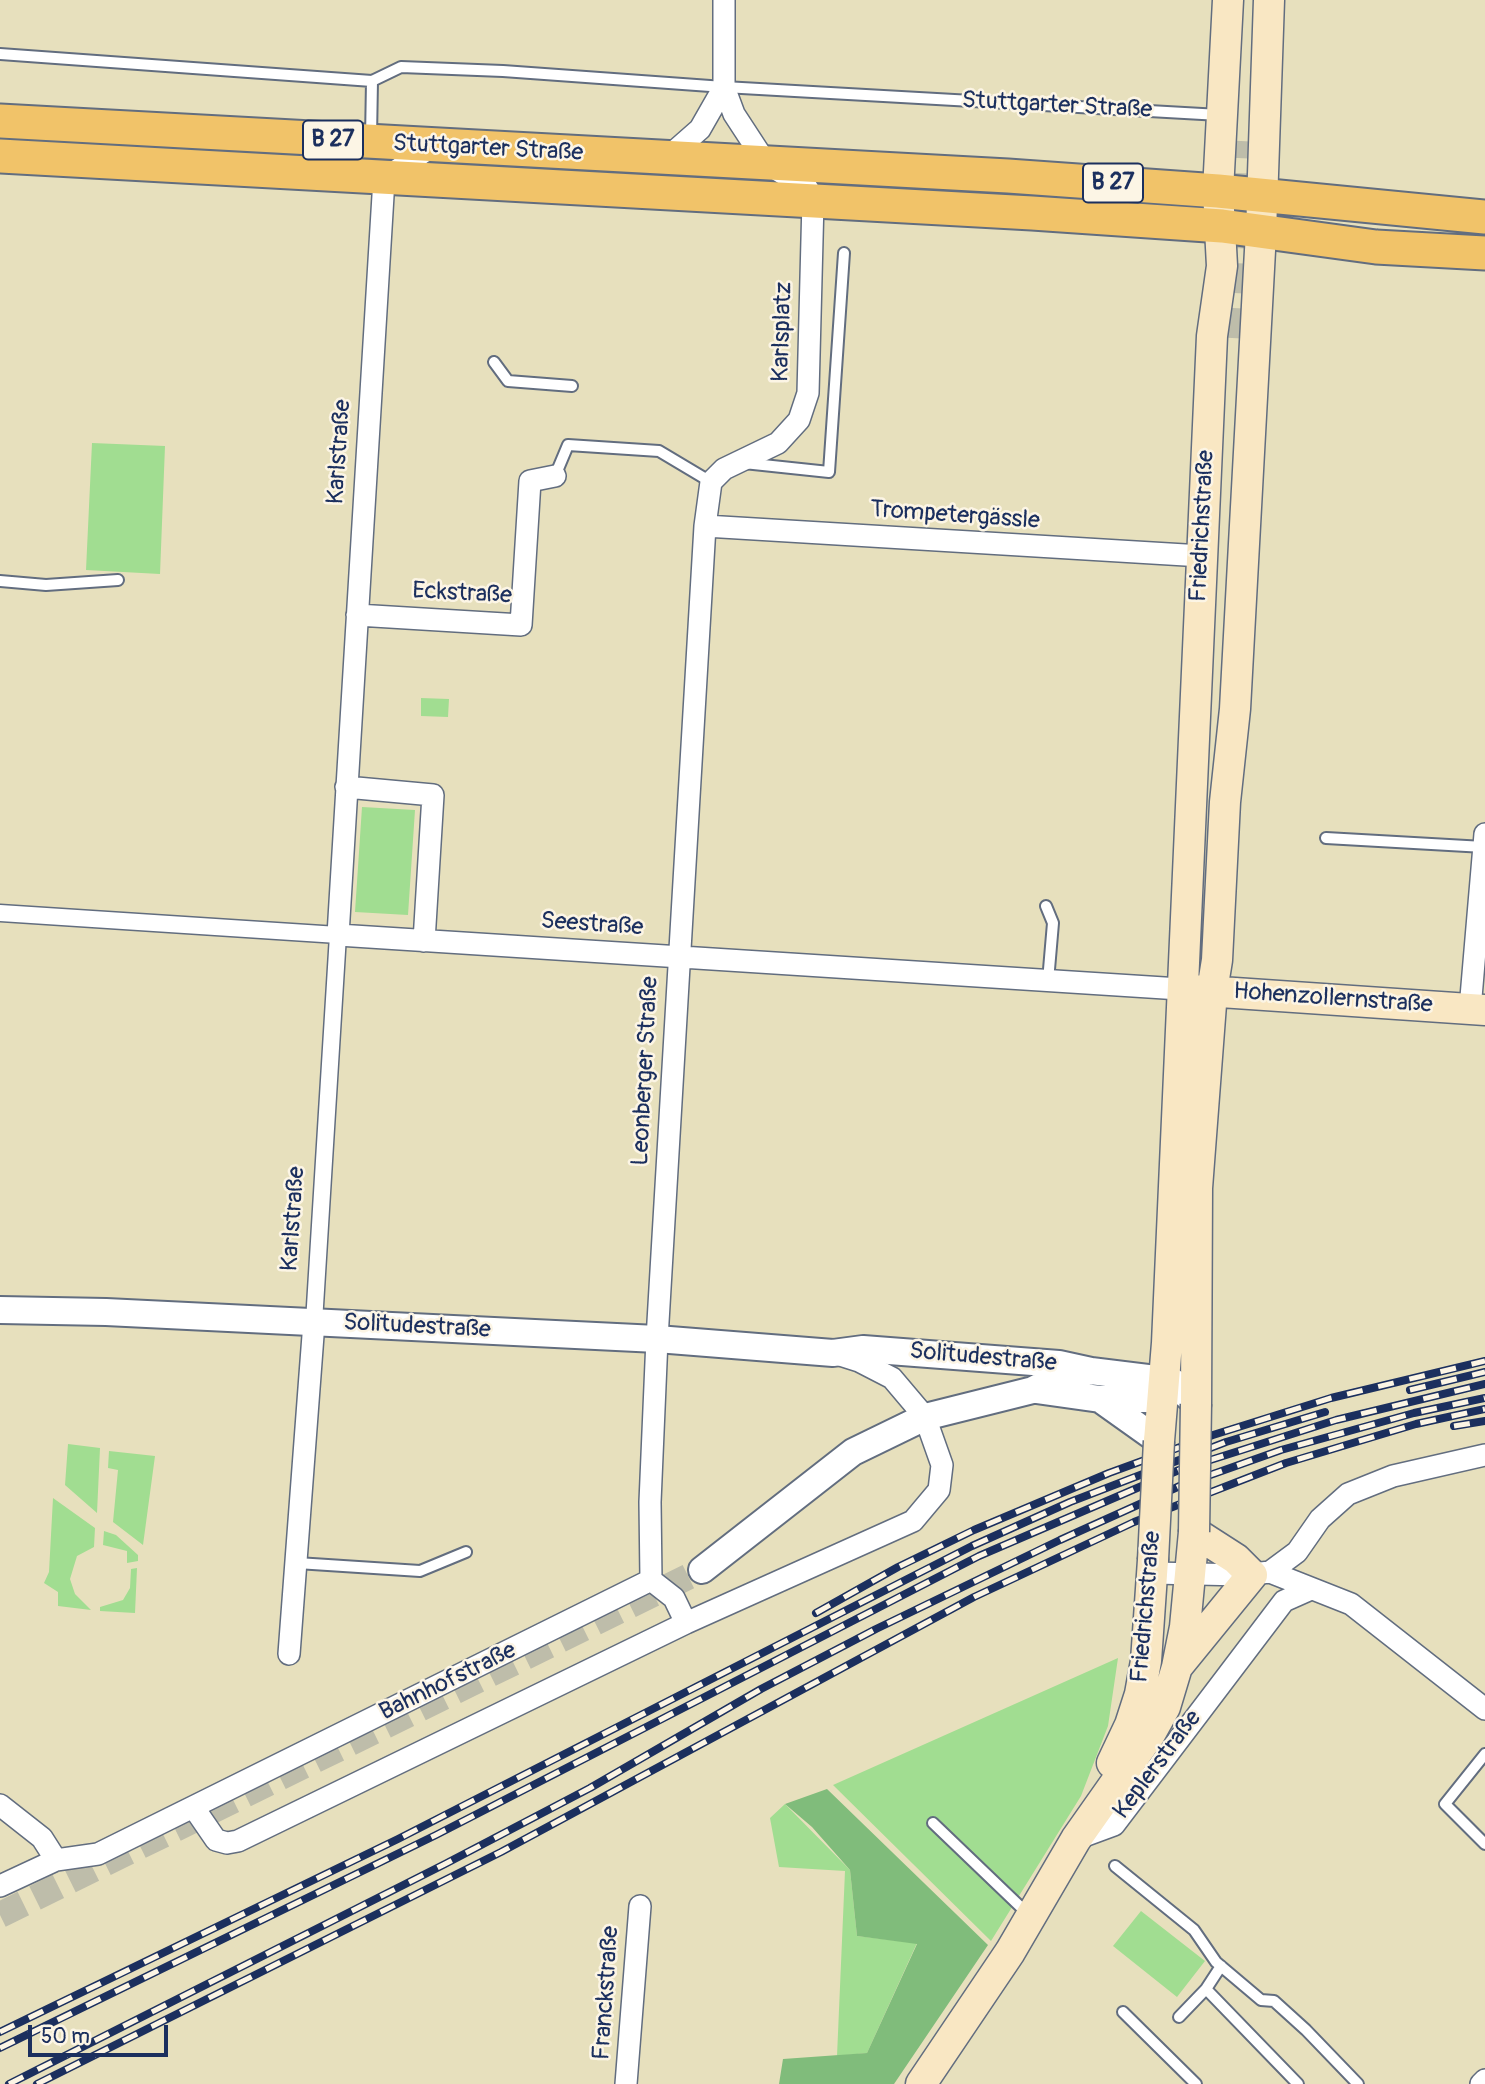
<!DOCTYPE html>
<html>
<head>
<meta charset="utf-8">
<style>
	body { margin:0 }
	#map { position:relative; width:1485px; height:2084px; overflow:hidden; background:#e7e0bd; font-family:Pangolin,sans-serif }
	canvas { display:block }
	.scale { position:absolute; left:28px; top:2025px; width:140px; height:32px; box-sizing:border-box; border:4px solid #1b2f5e; border-top:0; padding-left:9px; font-size:21px; line-height:24px; white-space:nowrap; color:#1b2f5e; -webkit-text-stroke:5px #fcf5e5; paint-order:stroke }
</style>
</head>
<body>
<div id="map">
<canvas width="1485" height="2084"></canvas>
<div class="scale">50 m</div>
</div>
<script>
const c = document.querySelector('canvas').getContext('2d');
c.lineJoin = 'round';
function paint(path, color) { c.fillStyle = color; c.fill(path, 'evenodd'); }
const toPath = rows => new Path2D(rows.map(r => 'M' + r).join(''));
function stroke(path, color, width, dash) { c.strokeStyle = color; c.lineWidth = width; c.lineCap = dash ? 'butt' : 'round'; c.setLineDash(dash || []); c.stroke(path); }
function label(font, color, halo, rows, align = 'center') {
  c.font = font + ' Pangolin,sans-serif'; c.lineWidth = 5; c.setLineDash([]); c.textBaseline = 'middle'; c.strokeStyle = halo; c.fillStyle = color; for (const [text, x, y, turn = 0] of rows) {
    c.save(); c.translate(x, y); c.rotate((+turn || 0) * Math.PI / 180); c.textAlign = isNaN(turn) ? turn : align; if (halo) c.strokeText(text, 0, 0); c.fillText(text, 0, 0); c.restore();
  }
}
const green = toPath([
	[92,443,165,446,160,574,86,570],
	[421,698,449,699,448,717,421,716],
	[362,807,415,810,408,915,355,912],
	[68,1444,100,1448,97,1513,65,1485],
	[109,1451,155,1456,143,1545,113,1522,118,1470,108,1468],
	[53,1498,95,1528,94,1547,77,1556,70,1579,75,1594,91,1610,58,1606,58,1592,44,1583,49,1572],
	[104,1531,116,1535,138,1555,138,1561,127,1563,127,1551,103,1545],
	[137,1568,135,1613,100,1611,100,1607,123,1600,130,1588,131,1569],
	[1118,1658,1108,1726,1081,1796,991,1941,833,1785],
	[785,1804,850,1870,857,1936,917,1943,867,2053,837,2056,845,1871,779,1867,770,1818],
	[1141,1911,1205,1961,1177,1997,1113,1946]
]);
const forest = toPath([
	[827,1789,988,1945,894,2084,779,2084,783,2059,867,2053,917,1944,857,1936,850,1870,812,1827,785,1804]
]);
const tertiaryTunnel = toPath([
	[0,1915,702,1570]
]);
const secondaryTunnel = toPath([
	[1232,338,1241,141]
]);
const service = toPath([
	[0,54,372,81,401,67,503,71,724,87,1220,115],
	[371,138,372,81],
	[494,362,508,381,572,386],
	[744,463,829,472,844,253],
	[555,476,568,445,659,451,711,482],
	[0,581,46,585,118,580],
	[1326,838,1484,847],
	[1046,906,1053,923,1048,981],
	[297,1563,420,1571,466,1552],
	[1485,1754,1445,1804,1485,1844],
	[933,1823,1029,1915],
	[1115,1866,1194,1930,1216,1962,1261,2000,1274,2001,1306,2030,1358,2084],
	[1221,1966,1206,1989,1298,2084],
	[1123,2012,1196,2084],
	[1179,2017,1206,1989]
]);
const pedestrian = toPath([
	[0,913,338,935,314,1322]
]);
const minor = toPath([
	[431,147,384,179,338,935,1180,989],
	[667,158,700,129,724,87],
	[705,526,1202,556],
	[357,615,521,625,530,481,555,476],
	[346,787,433,795,424,941],
	[1470,1009,1485,834],
	[1270,1572,1351,1604,1485,1709],
	[1153,1573,1243,1575,1270,1572,1297,1552,1320,1519,1348,1494,1393,1476,1485,1455],
	[651,1580,650,1502,657,1339,705,526,711,482,724,469,778,443,799,420,808,393,813,201,808,189,766,163,734,114,724,87,724,0],
	[651,1580,674,1598,686,1623],
	[289,1654,314,1322],
	[0,1805,42,1838,56,1860],
	[194,1808,216,1840,227,1843,238,1841,686,1623,913,1521,939,1490,942,1465,925,1417,892,1378,859,1361,837,1354],
	[1076,1839,1114,1825,1284,1601,1311,1589],
	[0,1886,56,1860,98,1854,651,1580],
	[626,2084,640,1906],
	[1481,2084,1485,2080]
]);
const tertiary = toPath([
	[0,1310,106,1312,657,1339,833,1353,863,1349,1059,1364,1091,1371],
	[1036,1390,1100,1399,1162,1399,1178,1388],
	[1100,1399,1159,1441],
	[702,1570,853,1452,925,1417,1033,1390,1055,1379,1091,1371,1172,1381,1196,1404]
]);
const secondary = toPath([
	[1191,990,1485,1010],
	[1196,1404,1197,1188,1212,991,1217,960,1225,802,1235,709,1261,232,1269,0],
	[1159,1441,1167,1343,1212,336,1222,266,1218,191,1228,0],
	[1112,1763,1130,1725,1140,1694,1146,1661,1153,1560],
	[921,2084,1010,1952,1076,1839,1150,1734,1165,1707,1177,1667,1185,1627,1194,1532,1236,1559,1252,1575,1177,1667]
]);
const primary = toPath([
	[0,121,1008,176,1218,191,1485,217],
	[0,156,1032,213,1222,226,1376,247,1485,253]
]);
const rail = toPath([
	[1410,1390,1485,1372],
	[1454,1426,1485,1421],
	[816,1613,898,1567,974,1530,1109,1473,1213,1435,1331,1398,1485,1361],
	[0,2032,398,1839,972,1546,1070,1502,1226,1442,1325,1412],
	[0,2048,436,1835,979,1556,1179,1470,1336,1420,1485,1384],
	[9,2084,445,1864,590,1788,761,1689,876,1629,1060,1540,1182,1485,1281,1450,1414,1413,1485,1398],
	[37,2084,501,1852,974,1597,1134,1522,1286,1463,1416,1424,1485,1409]
]);
const secondaryBridge = toPath([
	[1194,1532,1196,1404],
	[1153,1560,1159,1441]
]);
const shields = [
	[333,140,60],
	[1113,183,60]
];
const shieldNames = [
	["B 27",333,140],
	["B 27",1113,183]
];
const streetNames = [
	["Stuttgarter Straße",1057,106,3],
	["Stuttgarter Straße",488,149,3],
	["Karlsplatz",783,332,-88],
	["Karlstraße",340,452,-86],
	["Trompetergässle",955,516,4],
	["Friedrichstraße",1203,526,-87],
	["Eckstraße",462,594,3],
	["Seestraße",592,925,4],
	["Hohenzollernstraße",1333,999,4],
	["Leonberger Straße",646,1071,-87],
	["Karlstraße",294,1219,-86],
	["Solitudestraße",417,1327,3],
	["Solitudestraße",983,1358,5],
	["Friedrichstraße",1147,1607,-85],
	["Bahnhofstraße",448,1682,-26],
	["Keplerstraße",1158,1765,-53],
	["Franckstraße",607,1993,-86]
];
paint(green, '#a1dd91');
paint(forest, '#80bc7b');
stroke(tertiaryTunnel, '#bebdaa', 26, [26, 13]);
stroke(secondaryTunnel, '#bebdaa', 30, [30, 15]);
stroke(service, '#626d7f', 14);
stroke(pedestrian, '#626d7f', 19);
stroke(minor, '#626d7f', 24);
stroke(tertiary, '#626d7f', 30);
stroke(secondary, '#626d7f', 33);
stroke(primary, '#626d7f', 37);
stroke(service, '#fff', 10);
stroke(pedestrian, '#fff', 16);
stroke(minor, '#fff', 21);
stroke(tertiary, '#fff', 26);
stroke(secondary, '#f9e7c3', 30);
stroke(primary, '#f1c369', 33);
stroke(rail, '#1b2f5e', 8);
stroke(rail, '#fcf5e5', 5, [16]);
stroke(secondaryBridge, '#626d7f', 33, []);
stroke(secondaryBridge, '#f9e7c3', 30);
for (const [x, y, w] of shields) { const box = new Path2D(); box.roundRect(x - w / 2, y - 19.5, w, 39, 5); c.fillStyle = '#fcf5e5'; c.fill(box); stroke(box, '#1b2f5e', 2); }
label('bold 23px', '#1b2f5e', null, shieldNames);
label('24px', '#1b2f5e', '#fcf5e5', streetNames);
</script>
</body>
</html>
